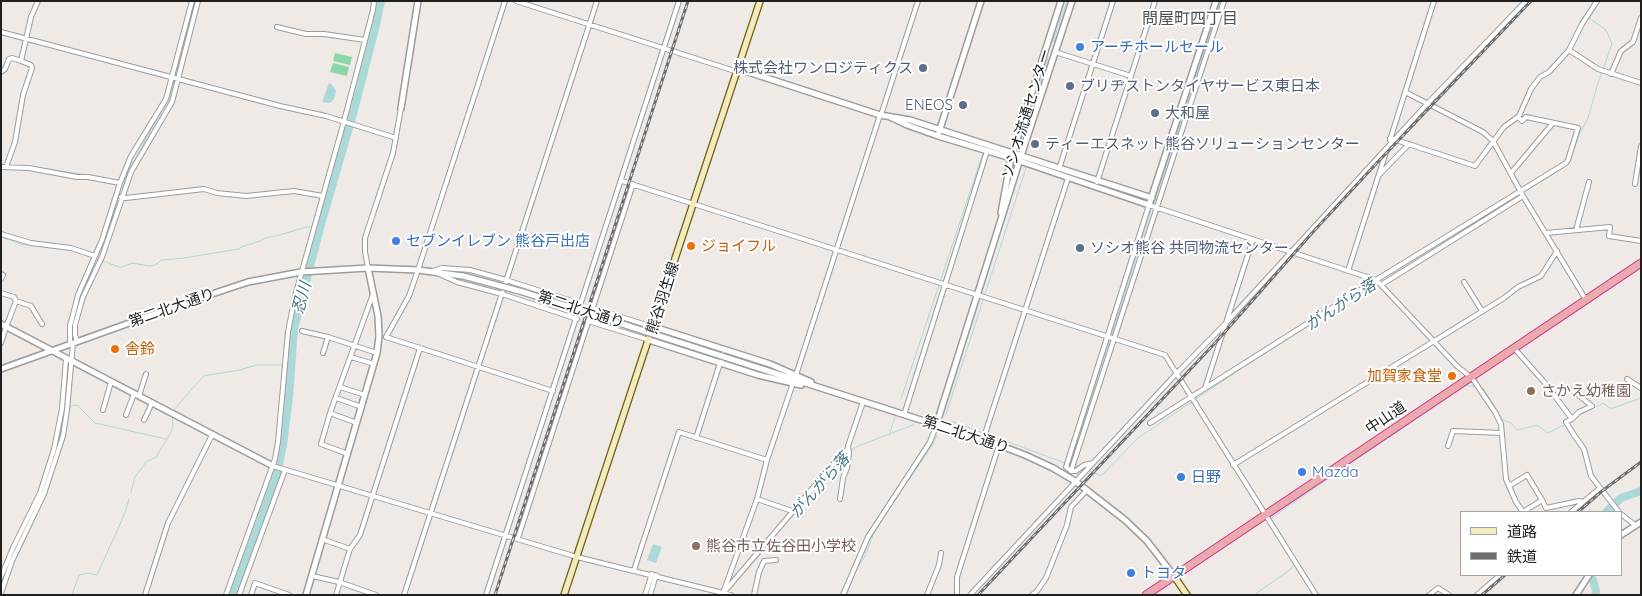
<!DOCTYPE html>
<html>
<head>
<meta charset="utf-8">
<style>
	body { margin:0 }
	#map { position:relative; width:1642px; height:596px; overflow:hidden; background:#efeae6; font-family:Quicksand,"Noto Sans JP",sans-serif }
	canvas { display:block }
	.frame { position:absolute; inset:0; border:2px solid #1f1f1f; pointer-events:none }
	.legend { position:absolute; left:1460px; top:511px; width:162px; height:65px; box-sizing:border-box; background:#fff; border:1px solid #a5a5a5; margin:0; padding:6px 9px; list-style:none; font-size:15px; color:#1f1f1f }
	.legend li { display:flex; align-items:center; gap:10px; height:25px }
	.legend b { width:25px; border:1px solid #a5a5a5 }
</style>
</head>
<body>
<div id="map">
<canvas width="1642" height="596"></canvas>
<div class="frame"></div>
<ul class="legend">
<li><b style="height:6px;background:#f4eabf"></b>道路</li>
<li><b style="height:6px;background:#6d6d6d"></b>鉄道</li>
</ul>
</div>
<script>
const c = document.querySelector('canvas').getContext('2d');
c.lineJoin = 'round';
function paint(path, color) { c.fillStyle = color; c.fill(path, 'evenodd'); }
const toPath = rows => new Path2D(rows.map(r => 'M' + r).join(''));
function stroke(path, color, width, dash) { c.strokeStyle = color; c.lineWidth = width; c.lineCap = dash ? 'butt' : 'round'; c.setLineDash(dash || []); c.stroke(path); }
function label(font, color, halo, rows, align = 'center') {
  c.font = font + ' Quicksand,"Noto Sans JP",sans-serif'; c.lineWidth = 4; c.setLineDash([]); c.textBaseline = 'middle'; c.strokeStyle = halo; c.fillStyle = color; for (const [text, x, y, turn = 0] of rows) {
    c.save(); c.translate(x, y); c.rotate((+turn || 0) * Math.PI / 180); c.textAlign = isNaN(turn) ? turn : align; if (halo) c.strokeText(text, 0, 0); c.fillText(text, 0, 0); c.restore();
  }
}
const pitch = toPath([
	[335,53,352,57,350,65,333,61],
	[333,63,349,67,347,76,330,72]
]);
const water = toPath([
	[329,83,332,85,336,91,334,99,330,103,322,102],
	[653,544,662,547,656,563,647,560]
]);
const stream = toPath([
	[1053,42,1067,1],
	[1021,140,1048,58],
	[12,166,25,166],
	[34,167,87,175],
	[111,180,119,181],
	[121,195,127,173,169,98,195,1],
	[1154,203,1220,1],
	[1,237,24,245,34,245],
	[67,249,92,257],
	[103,261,119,267,122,267,132,263,149,266,155,265,162,260,184,258,239,249,241,247,260,241,265,238,280,235,306,227,312,227],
	[1379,281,1555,173,1569,163,1580,133,1588,118,1598,83,1612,44,1606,30,1585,15,1592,6],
	[81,292,99,259,106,239],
	[1112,334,1151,210],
	[72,335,78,303],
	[1481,388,1483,388,1503,420,1511,423,1517,430,1537,425,1548,433,1566,424],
	[901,399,983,153],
	[70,407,74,405,78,406,95,423,166,439],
	[1588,410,1604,403,1609,408,1613,408,1641,398],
	[173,411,190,391,204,376,208,375,240,370,256,365,290,365],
	[946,414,1027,165],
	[951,421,983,433],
	[987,434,1065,463],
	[889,435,895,417],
	[1069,464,1080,466],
	[1070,464,1109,341],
	[1084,468,1101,476,1138,438,1242,368,1376,283],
	[814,489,847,453,858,446,913,425],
	[43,490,60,436,65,409,69,364],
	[131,492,135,477,146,462,156,457,170,434,173,426,172,415],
	[887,511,932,446,937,435],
	[1296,560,1271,518,1465,385,1477,387],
	[1,584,15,550,35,507],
	[727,592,751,565,789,519],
	[72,595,79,575,88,573,97,575,125,513,129,499],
	[847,595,855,572,865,556,873,535,881,521],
	[1254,595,1291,569,1294,563]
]);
const river = toPath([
	[1606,512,1621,498,1641,491],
	[1589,575,1593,580,1596,591,1595,595],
	[233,595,277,474,283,445,289,397,294,329,320,228,353,114,376,25,381,1]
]);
const minor = toPath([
	[516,1,738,72],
	[277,27,306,34,324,34,365,40],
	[1,32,280,106,326,116,396,138],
	[1569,50,1598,69,1641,83],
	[1055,52,1131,76],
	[1,72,5,69,9,59,12,58,21,61],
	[1611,74,1621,51,1633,42,1641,18],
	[1405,92,1483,132,1493,141,1523,196,1586,300],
	[881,115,918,1],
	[1390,138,1475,166,1504,127,1519,116,1531,89,1540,77,1549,72,1569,50,1582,24,1597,1],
	[1390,140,1434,1],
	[1,167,29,168,77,177,88,177,120,183],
	[6,167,15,142,23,95,32,68,31,65,21,61,31,17,38,1],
	[1059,169,1113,1],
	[1511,173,1553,123],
	[1379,175,1409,144],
	[622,181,1165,355,1316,595],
	[1097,182,1155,1],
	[1635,184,1641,146],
	[121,197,126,198,204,189,217,193,246,196,294,191,323,196],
	[1576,230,1589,182],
	[1546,233,1610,227,1609,236,1641,241],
	[1,234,31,243,71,248,95,256],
	[368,268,365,252,365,238,393,153,401,108],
	[433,271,442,268,470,270,506,280,581,304],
	[1348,271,1387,149],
	[437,273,457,282,502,294,577,319],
	[1,274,3,275,1,279],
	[1464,282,1482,311],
	[1381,285,1457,366,1472,378,1495,412,1501,424,1506,479,1516,502,1523,512],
	[1,293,14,297,16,301,31,306,42,324],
	[593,308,653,327],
	[588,321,649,340],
	[302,331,328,337,377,353],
	[386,337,409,296,418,270,505,1],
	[386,337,553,391],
	[77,341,75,335,75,325,83,297,102,257,131,172,172,102,198,1],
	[1,343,6,327,16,301],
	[70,344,70,326,78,295,102,240,120,183,131,156,166,99,192,1],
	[1514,348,1545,383,1572,419,1566,422,1574,435,1584,449,1591,476,1619,512],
	[323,353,328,337],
	[351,357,374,364],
	[796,375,880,115],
	[1627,379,1641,388],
	[340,387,365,395],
	[1205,388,1253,239],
	[139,396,146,374],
	[336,398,362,407],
	[103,410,111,382],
	[330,413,357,423],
	[126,415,134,394],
	[904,415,987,151],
	[1572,419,1579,412,1592,406,1572,390],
	[144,420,152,403],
	[1150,423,1376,280,1566,163,1568,160,1578,128,1526,117,1522,121,1518,117],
	[696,438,723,354],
	[983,440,1068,178],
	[1448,446,1453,431,1502,433],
	[348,454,321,444,330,413,373,294],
	[1093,463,1084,465,1076,471,1071,471,1066,467,1149,205,1376,280,1381,285,1523,196],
	[1233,465,1504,298,1518,287,1541,276,1557,251],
	[273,466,577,557,731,595],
	[1071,471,1224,1],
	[1509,486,1527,475,1542,500,1523,512],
	[757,499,801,514],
	[840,499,843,478,847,468,849,454,848,446,863,402],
	[1542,500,1546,508,1579,501,1583,502],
	[1571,512,1600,488],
	[1621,514,1635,525],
	[518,538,633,184],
	[322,539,350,549],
	[634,570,679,432,767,460],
	[312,576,339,582,376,595],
	[1,577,13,548,40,493,54,449,62,409,66,359],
	[725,591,841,455,848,449],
	[1,593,12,561,44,494,63,436,67,410,73,343],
	[723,593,757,499,767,460,793,383],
	[145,595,168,523,212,435],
	[226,595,275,459,278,442,288,332,295,296,344,121,373,10,374,1],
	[239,595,285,470],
	[251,595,255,583,289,595],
	[336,595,350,549,360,535,420,348],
	[404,595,597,1],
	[486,595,679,1],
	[645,595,652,574],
	[650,595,656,575],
	[754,595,759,572,764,561,776,560],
	[843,595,868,537,930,442,936,426],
	[927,595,939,565,941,553],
	[957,595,957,577,999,445],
	[970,595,1177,373,1225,324,1428,103,1526,1],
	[1032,595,1037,591,1046,578,1067,525,1071,507,1087,490],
	[1429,595,1438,588,1449,595],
	[1477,595,1500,575]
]);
const tertiary = toPath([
	[739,69,880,115,910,120,1152,198],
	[401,108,418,1],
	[890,117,907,125,938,136,1011,158,1149,205,1216,1],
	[939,132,981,1],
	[1001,213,1011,158,1061,1],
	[1,324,273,466],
	[654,327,770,364,811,382],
	[649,340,758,375,801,385],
	[1,369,188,302,248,282,301,272,368,268,418,270,463,276],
	[768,371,999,445,1025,455,1053,468,1075,481,1125,520,1147,541,1174,576],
	[936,426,1021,156,1072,1],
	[1621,535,1641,522],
	[306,595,377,353,379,336,378,316,368,268],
	[1576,595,1589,575]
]);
const secondary = toPath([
	[1174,576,1187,595],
	[564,595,760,1]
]);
const trunk = toPath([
	[1146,595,1641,263]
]);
const rail = toPath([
	[1578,512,1602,491,1641,462],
	[495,595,688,1],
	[978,595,1216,342,1312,233,1374,166,1531,1],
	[1482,595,1505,575]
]);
const tertiaryBridge = toPath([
	[463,276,523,292,768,371]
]);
const markers = [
	[1080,47,5,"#3f7fe0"],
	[923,68,5,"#5c6f8a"],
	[1070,86,5,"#5c6f8a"],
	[963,105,5,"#5c6f8a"],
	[1155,113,5,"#5c6f8a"],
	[1035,144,5,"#5c6f8a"],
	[396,241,5,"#3f7fe0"],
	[691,246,5,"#e8710a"],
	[1080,248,5,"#5c6f8a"],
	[115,349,5,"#e8710a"],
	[1452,376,5,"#e8710a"],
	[1531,391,5,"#8d6e63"],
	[1302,472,5,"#3f7fe0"],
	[1181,477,5,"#3f7fe0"],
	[696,546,5,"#8d6e63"],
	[1131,573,5,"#3f7fe0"]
];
const shopNames = [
	["アーチホールセール",1090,47],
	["セブンイレブン 熊谷戸出店",406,241],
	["Mazda",1312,472],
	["日野",1191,477],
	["トヨタ",1141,573]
];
const serviceNames = [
	["株式会社ワンロジティクス",913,68,"right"],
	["ブリヂストンタイヤサービス東日本",1080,86],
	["ENEOS",953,105,"right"],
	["大和屋",1165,113],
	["ティーエスネット熊谷ソリューションセンター",1045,144],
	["ソシオ熊谷 共同物流センター",1090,248]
];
const streetNames = [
	["ソシオ流通センター",1027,114,-73],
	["熊谷羽生線",663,298,-72],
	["第二北大通り",172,308,-19],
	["第二北大通り",581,310,18],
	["中山道",1386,418,-34],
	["第二北大通り",966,435,18]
];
const foodNames = [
	["ジョイフル",701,246],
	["舎鈴",125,349],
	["加賀家食堂",1442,376,"right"]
];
const educationNames = [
	["さかえ幼稚園",1541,391],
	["熊谷市立佐谷田小学校",706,546]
];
const neighbourhoodNames = [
	["問屋町四丁目",1190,19]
];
const waterNames = [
	["忍川",302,298,-75],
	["がんがら落",1341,305,-33],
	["がんがら落",820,486,-48]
];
paint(pitch, '#8bd7a7');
paint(water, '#aad9d8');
stroke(stream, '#aad9d8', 1);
stroke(river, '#aad9d8', 8);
stroke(minor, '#9c9c9c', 6);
stroke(tertiary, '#9c9c9c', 8);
stroke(secondary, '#6e610e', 8);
stroke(trunk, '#cc348e', 9);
stroke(minor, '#fff', 4);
stroke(tertiary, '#fff', 5);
stroke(secondary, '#f4eabf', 5.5);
stroke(trunk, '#eaaaae', 7);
stroke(rail, '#6d6d6d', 3);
stroke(rail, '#fff', 1, [4]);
stroke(tertiaryBridge, '#9c9c9c', 8, []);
stroke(tertiaryBridge, '#fff', 5);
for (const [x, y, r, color] of markers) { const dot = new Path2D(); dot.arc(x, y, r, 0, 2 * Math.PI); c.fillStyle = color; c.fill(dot); stroke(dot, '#fff', 2); }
label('15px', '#366cbe', '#fff', shopNames, 'left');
label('15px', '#4e5e75', '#fff', serviceNames, 'left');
label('15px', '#1f1f1f', '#fff', streetNames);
label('15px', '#c56008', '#fff', foodNames, 'left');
label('15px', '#785e54', '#fff', educationNames, 'left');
label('16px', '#525252', '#fff', neighbourhoodNames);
label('italic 16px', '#467889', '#fff', waterNames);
</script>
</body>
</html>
